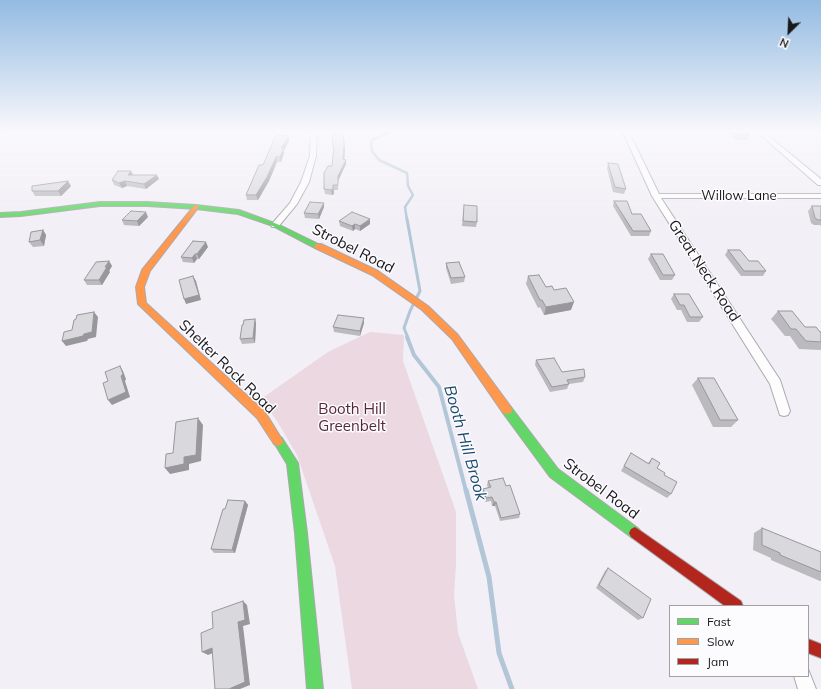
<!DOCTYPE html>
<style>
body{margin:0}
#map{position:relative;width:821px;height:689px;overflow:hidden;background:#f2eff6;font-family:Mulish,sans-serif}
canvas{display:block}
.legend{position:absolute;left:669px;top:605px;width:140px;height:72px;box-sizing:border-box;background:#fcfbfe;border:1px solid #a1a0a3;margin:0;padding:5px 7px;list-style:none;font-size:12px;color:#18171b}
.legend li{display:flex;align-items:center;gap:8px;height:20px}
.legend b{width:20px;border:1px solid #a1a0a3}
.north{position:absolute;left:769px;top:12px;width:40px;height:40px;-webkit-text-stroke:3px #fcfbfe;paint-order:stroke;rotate:204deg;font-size:11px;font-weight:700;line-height:16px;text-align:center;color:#18171b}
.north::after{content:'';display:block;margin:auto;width:14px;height:18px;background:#18171b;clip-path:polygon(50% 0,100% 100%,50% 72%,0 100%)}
</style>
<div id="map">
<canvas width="821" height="689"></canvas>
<ul class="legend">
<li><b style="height:5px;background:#63d668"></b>Fast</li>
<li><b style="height:5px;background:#ff974d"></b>Slow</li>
<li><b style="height:5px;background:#b3261e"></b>Jam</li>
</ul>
<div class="north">N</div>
</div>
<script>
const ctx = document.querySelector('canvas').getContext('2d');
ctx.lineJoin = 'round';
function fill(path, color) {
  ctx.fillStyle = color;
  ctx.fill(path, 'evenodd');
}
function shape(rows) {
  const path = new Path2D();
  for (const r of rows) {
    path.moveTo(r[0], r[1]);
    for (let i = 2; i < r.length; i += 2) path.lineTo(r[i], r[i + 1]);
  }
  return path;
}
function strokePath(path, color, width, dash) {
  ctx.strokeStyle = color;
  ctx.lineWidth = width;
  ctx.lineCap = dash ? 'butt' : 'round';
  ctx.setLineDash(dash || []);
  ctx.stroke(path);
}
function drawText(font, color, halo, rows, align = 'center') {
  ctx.font = font + ' Mulish,sans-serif';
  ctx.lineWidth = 3;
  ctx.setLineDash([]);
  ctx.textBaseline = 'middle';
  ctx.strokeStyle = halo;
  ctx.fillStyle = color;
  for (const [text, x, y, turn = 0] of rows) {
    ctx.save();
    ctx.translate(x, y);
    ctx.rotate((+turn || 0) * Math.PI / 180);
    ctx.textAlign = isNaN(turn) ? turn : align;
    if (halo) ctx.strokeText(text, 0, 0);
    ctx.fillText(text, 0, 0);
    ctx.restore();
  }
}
fill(shape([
 [370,332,404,335,403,361,456,512,456,565,454,595,458,633,478,689,352,689,335,566,297,455,277,421,261,399,328,352]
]), '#ebd8e0');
strokePath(shape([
 [395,130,372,140,371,145,372,151,379,160,407,173,408,186,413,195,405,207,407,220],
 [0,133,6,130]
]), '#b3c6d8', 2.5);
strokePath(shape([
 [407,219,420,291,410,311,404,328,408,338]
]), '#b3c6d8', 3);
strokePath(shape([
 [407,337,414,355,439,387,466,491]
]), '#b3c6d8', 4);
strokePath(shape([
 [466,490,489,577,499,653,512,689]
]), '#b3c6d8', 5);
const street = shape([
 [299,130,317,130,316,156,309,182,297,204,278,227,272,227,271,225,290,203,301,182,310,156,311,132,302,132,299,130],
 [622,130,628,130,659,194,821,194,821,198,661,198,780,380,790,411,788,415,784,416,780,415,770,384,652,196,622,130],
 [755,130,761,130,821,179,821,185,818,185,755,130],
 [808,669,816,689,798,689,794,676,808,676,808,669]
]);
const fast = shape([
 [100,202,147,202,196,205,239,210,277,224,322,246,321,248,315,248,273,226,238,214,196,209,147,206,100,206,21,216,0,217,0,213,21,212,100,202],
 [507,406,511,407,558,469,639,529,641,533,639,537,635,539,631,537,550,477,503,413,502,410,503,407,507,406],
 [278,436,282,438,298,463,307,533,323,689,307,689,295,533,287,464,273,441,274,438,278,436]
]);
const slow = shape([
 [196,205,198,206,198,208,150,271,144,287,146,303,265,412,283,441,282,444,278,446,274,444,257,418,138,304,136,287,142,270,194,206,196,205],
 [315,244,321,244,378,271,428,306,458,335,511,407,512,410,511,413,507,414,503,413,452,339,422,310,372,275,315,248,315,244]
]);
const jam = shape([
 [635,527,741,601,743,606,725,606,631,537,629,533,631,529,635,527],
 [808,639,821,644,821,658,808,653,808,639]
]);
strokePath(street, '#aaa9ad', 2);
strokePath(fast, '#aaa9ad', 2);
strokePath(slow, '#aaa9ad', 2);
strokePath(jam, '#aaa9ad', 2);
fill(street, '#fdfdfe');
fill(fast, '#63d668');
fill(slow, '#ff974d');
fill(jam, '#b3261e');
fill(shape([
 [725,130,744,130,750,135,748,140,735,140],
 [289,141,284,150,284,153,281,162,277,162,269,181,258,200,247,200,246,195,263,165],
 [333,147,345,149,344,159,346,164,338,181,338,190,334,190,334,194,332,195,325,194,324,189,332,166,334,152],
 [608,163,626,189,624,194,613,192,607,168],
 [131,171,133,175,159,179,146,189,127,186,122,188,114,185,112,180],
 [71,186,61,196,35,196,32,191],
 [614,201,632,214,651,231,649,236,631,236,613,206],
 [324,203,324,207,319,219,305,218,304,213],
 [464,205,477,222,476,227,462,226],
 [812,206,821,206,821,226,820,225,814,225,811,223,808,211],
 [148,217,139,226,124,225,122,220],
 [370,219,370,224,360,231,355,229,353,231,340,226,339,221],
 [43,230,46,235,44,246,33,247,29,242],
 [208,247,199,259,197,259,194,263,183,262,181,257],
 [728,250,749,261,766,271,763,276,741,276,725,255],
 [651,254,675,275,672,280,660,280,648,259],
 [109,261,112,266,109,271,110,272,102,285,87,285,84,280],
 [446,263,465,277,464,282,451,284,446,268],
 [528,276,546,287,554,290,571,310,544,315,540,307,538,308,526,284],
 [674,294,703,317,699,322,687,322,681,310,677,310,671,299],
 [778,311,805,327,821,332,821,350,799,349,790,336,785,336,771,319],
 [255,319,256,324,255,343,242,344,240,339,243,325],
 [364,323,360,336,334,332,333,327],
 [536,360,562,372,585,377,583,382,569,384,567,389,550,392,535,365],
 [698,378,738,420,731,427,713,427,692,385],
 [631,453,648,463,652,458,671,494,667,498,621,471],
 [488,481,506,486,520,514,519,518,500,521,495,506,492,506,491,501,485,502,482,493,483,489,488,488,487,485],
 [245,501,248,505,235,553,214,553,211,549,225,509],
 [762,528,821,572,821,581,820,581,771,560,771,558,753,550,754,533],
 [608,568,643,618,638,620,596,588,605,571]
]), '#bbbabe');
fill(shape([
 [343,130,345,149,344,164,346,160,346,164,338,181,338,190,338,176,343,159],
 [289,136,289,141,284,150,284,153,281,162,280,157,281,148],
 [276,157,277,162,269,181,258,200,256,195],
 [131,171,133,176,128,175],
 [157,175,159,179,146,189,144,184],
 [68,181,71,186,61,196,58,191],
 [125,181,127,186,122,188,119,183],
 [333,185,334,194,332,195,331,190],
 [324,203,324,207,319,219,318,214],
 [146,212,148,217,139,226,137,221],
 [370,219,370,224,360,231,360,226],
 [355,224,355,229,353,231,352,226],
 [43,230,46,235,44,246,40,240],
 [206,242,208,247,199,259,197,254],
 [195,254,197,259,194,263,192,258],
 [109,261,112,266,109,271,110,272,102,285,99,280],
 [193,276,196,281,201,300,186,304,184,299],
 [574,302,571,310,544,315,546,307],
 [94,312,98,317,96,337,88,339,87,341,66,346,62,341],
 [364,318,364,323,360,336,360,331],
 [255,319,256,324,255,343,253,338],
 [120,366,123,371,126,379,125,381,130,397,112,405,108,400,121,376],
 [198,418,203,425,201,461,189,464,189,470,170,474,165,468,184,457],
 [245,501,248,505,235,553,232,550],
 [494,502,496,502,495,506,492,506],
 [243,601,247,605,250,624,243,626,250,685,240,689,229,689,238,622],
 [212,648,218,651,208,655,202,652]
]), '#98979b');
const building = shape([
 [335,130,343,130,344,145,343,159,346,160,338,176,338,185,333,185,333,189,331,190,324,189,324,173,328,166,332,166,334,147,333,147,332,133,335,132,335,130],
 [731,130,744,130,750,135,737,135,731,130],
 [276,135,289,136,281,148,284,148,280,157,276,157,267,177,256,195,246,195,259,165,263,165,276,135],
 [608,163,618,164,626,189,615,187,608,163],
 [118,171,131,171,128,175,157,175,144,184,125,181,119,183,112,180,118,171],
 [68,181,58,191,32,191,32,186,68,181],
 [614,201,627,201,632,214,641,214,651,231,633,231,614,201],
 [310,202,324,203,318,214,304,213,310,202],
 [464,205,477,206,477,222,463,221,464,205],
 [812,206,821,206,821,220,818,220,815,218,812,206],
 [131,211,146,212,137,221,122,220,131,211],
 [352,212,370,219,360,226,355,224,352,226,339,221,352,212],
 [43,230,40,240,29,242,31,232,43,230],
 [193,241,206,242,197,254,195,254,192,258,181,257,193,241],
 [728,250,740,250,749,261,758,261,766,271,744,271,728,250],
 [651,254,663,254,675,275,663,275,651,254],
 [109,261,105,267,107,267,99,280,84,280,96,262,109,261],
 [459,262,465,277,451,278,446,263,459,262],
 [539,275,546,287,552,286,554,290,566,288,574,302,546,307,542,300,540,300,528,276,539,275],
 [193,276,199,295,184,299,179,280,193,276],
 [674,294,689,294,703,317,690,317,684,305,680,305,674,294],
 [778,311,792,311,805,327,816,327,820,332,821,332,821,342,806,341,796,329,791,329,778,311],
 [94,312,92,332,84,334,83,336,62,341,64,332,72,330,74,320,76,319,77,315,94,312],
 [338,315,364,318,360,331,333,327,338,315],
 [255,319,253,338,240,339,242,325,243,325,244,320,255,319],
 [554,358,562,372,584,369,585,377,567,380,569,384,552,387,536,360,554,358],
 [120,366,123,374,121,376,126,392,108,400,103,383,108,381,105,372,120,366],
 [698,378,714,378,738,420,720,420,698,378],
 [198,418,196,455,184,457,184,464,165,468,166,454,173,453,176,422,198,418],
 [631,453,649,464,652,458,660,463,657,468,665,473,664,475,677,482,671,494,624,466,631,453],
 [503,478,506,486,510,485,520,514,501,518,496,502,494,502,492,497,486,498,483,489,491,487,488,481,503,478],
 [228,500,245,501,232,550,211,549,223,509,225,509,228,500],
 [762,528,821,552,821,572,780,555,780,553,762,545,762,528],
 [608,568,651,599,643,618,599,585,608,568],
 [243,601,245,620,238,622,245,682,229,689,215,689,212,648,202,652,201,633,213,628,212,612,243,601]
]);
fill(building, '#d9d8dd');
strokePath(building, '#98979b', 1);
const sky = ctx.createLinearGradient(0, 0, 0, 226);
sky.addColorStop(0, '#93bbe2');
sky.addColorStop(0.58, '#f9f8fb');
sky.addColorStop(1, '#f9f8fb00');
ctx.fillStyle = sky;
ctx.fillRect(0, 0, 821, 226);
drawText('13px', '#18171b', '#fcfbfe', [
 ["Willow Lane",739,196]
]);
drawText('15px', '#18171b', '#fcfbfe', [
 ["Strobel Road",353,249,27],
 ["Great Neck Road",704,271,57],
 ["Shelter Rock Road",227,367,44],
 ["Strobel Road",601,489,37]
]);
drawText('15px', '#572637', '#fcfbfe', [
 ["Booth Hill",352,409],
 ["Greenbelt",352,426]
]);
drawText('italic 16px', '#1c4c6d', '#fcfbfe', [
 ["Booth Hill Brook",465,443,74]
]);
</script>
